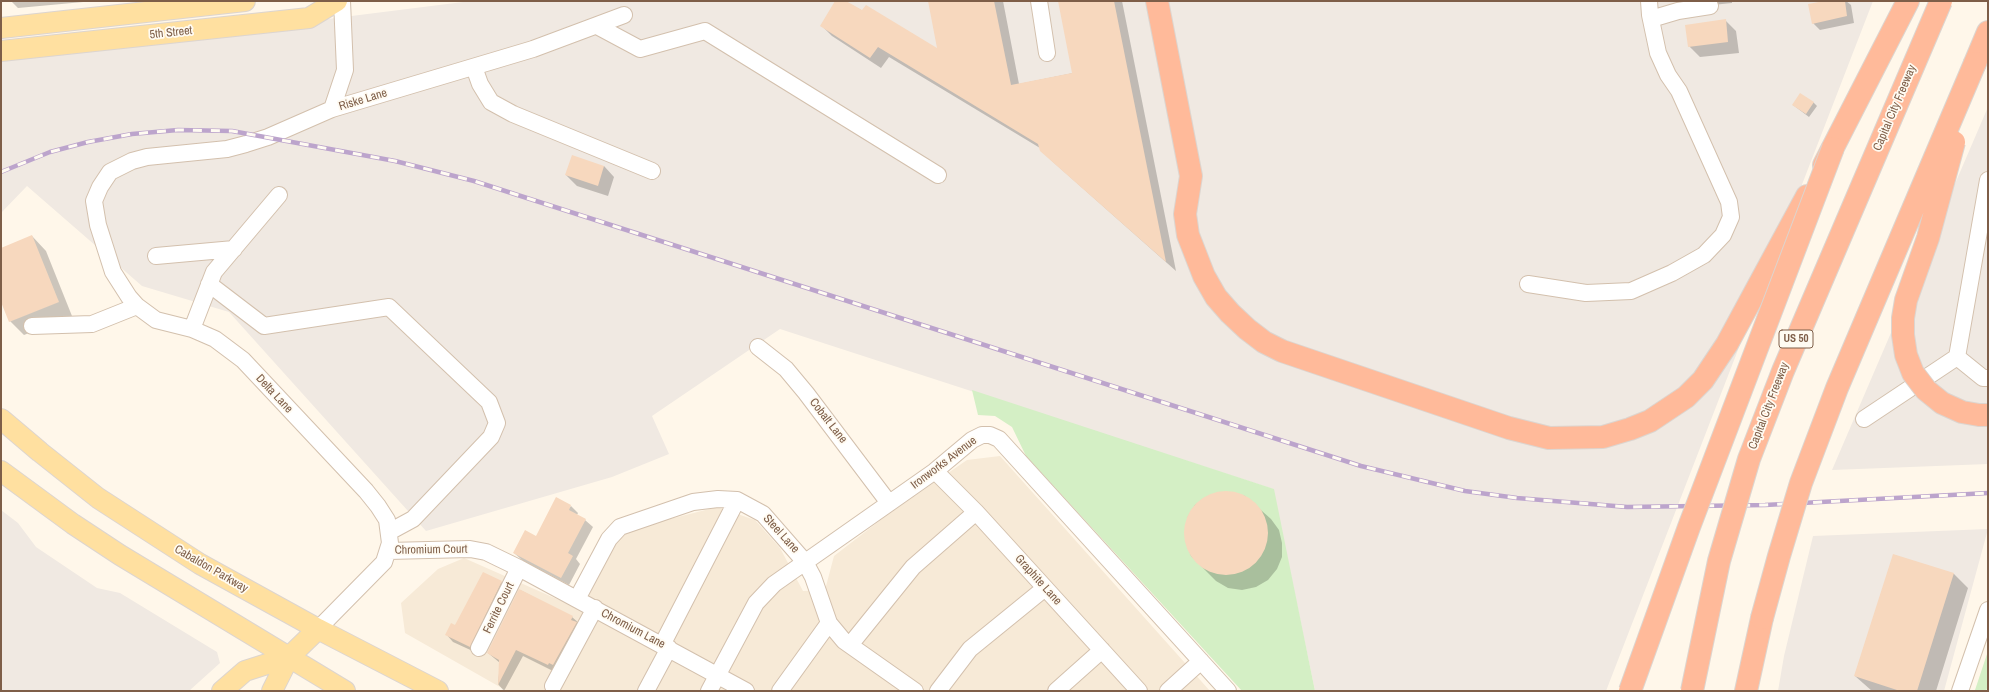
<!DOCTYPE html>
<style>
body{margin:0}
#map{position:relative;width:1989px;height:692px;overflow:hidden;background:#fff7ea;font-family:"Archivo Narrow",sans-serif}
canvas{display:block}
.frame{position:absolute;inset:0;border:2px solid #7e5e48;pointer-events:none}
</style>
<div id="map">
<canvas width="1989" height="692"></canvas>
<div class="frame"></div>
</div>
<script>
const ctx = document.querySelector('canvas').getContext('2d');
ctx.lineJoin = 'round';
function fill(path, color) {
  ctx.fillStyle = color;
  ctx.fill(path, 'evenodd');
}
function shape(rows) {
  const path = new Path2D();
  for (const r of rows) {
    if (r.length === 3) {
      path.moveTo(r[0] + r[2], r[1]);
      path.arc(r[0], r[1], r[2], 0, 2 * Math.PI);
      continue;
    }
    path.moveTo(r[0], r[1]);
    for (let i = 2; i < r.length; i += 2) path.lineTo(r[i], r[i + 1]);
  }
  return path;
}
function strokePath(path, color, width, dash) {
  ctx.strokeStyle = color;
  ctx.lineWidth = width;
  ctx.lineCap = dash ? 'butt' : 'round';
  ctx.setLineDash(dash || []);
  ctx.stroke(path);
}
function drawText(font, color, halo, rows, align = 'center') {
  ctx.font = font + ' "Archivo Narrow",sans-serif';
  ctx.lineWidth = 3.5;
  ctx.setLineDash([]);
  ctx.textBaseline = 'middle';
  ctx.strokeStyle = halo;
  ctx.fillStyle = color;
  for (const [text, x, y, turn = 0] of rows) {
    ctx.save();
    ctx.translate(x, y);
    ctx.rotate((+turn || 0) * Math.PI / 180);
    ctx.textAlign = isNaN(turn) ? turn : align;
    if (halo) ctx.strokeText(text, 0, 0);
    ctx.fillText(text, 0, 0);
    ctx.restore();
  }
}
fill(shape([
 [1000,456,1210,691,1074,691,1072,690,1072,691,507,691,405,633,401,603,438,569,464,558,575,607,622,534,643,526,717,507,755,520,780,548,803,591,825,590,834,556,887,515,967,460]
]), '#f7ead7');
fill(shape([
 [471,1,1873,1,1606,691,1315,691,1273,489,780,329,652,416,669,454,612,477,426,531,229,312,142,286,27,186,1,213,1,60],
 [1988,107,1988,464,1832,470],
 [1,510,18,523,36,547,97,588,120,593,217,652,220,663,189,691,1,691],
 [1988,529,1944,691,1778,691,1784,656,1813,536]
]), '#f0e9e2');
fill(shape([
 [972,390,1274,489,1315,691,1242,691,1026,456,1012,427,995,416,978,415],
 [1988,651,1988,685,1986,691,1975,690]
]), '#d4efc5');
fill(shape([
 [11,1,94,1,18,8],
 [837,1,844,1,938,50,929,1,1003,1,1019,84,1073,73,1059,1,1122,1,1176,271,1052,161,1040,148,889,57,881,68,832,36,822,26],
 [1687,1,1732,1,1732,3,1693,7],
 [1829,1,1846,1,1851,5,1854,23,1820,30,1813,23],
 [1725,20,1736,31,1739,53,1700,57,1689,46],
 [1813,102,1817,106,1809,117,1793,105],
 [604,166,614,177,608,196,577,186,566,175],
 [32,236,46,251,72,316,24,335,10,321,1,300,1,249],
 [1219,492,1232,492,1245,496,1271,519,1279,530,1282,543,1282,557,1277,569,1268,580,1256,587,1242,590,1228,588,1216,581,1191,556,1186,543,1185,530,1188,516,1195,505,1206,497],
 [571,506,578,513,577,515,585,520,593,527,576,559,580,564,569,585,522,560,514,553,537,538],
 [1894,555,1954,574,1968,588,1936,691,1872,691,1855,676],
 [501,582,508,589,477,653,453,642,446,634],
 [520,590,572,617,580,624,555,672,523,656,504,691,498,684,500,663,488,653]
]), '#0003');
fill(shape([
 [835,1,846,1,862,10,866,5,937,48,928,1,994,1,1011,85,1072,73,1058,1,1114,1,1166,262,1040,151,1038,144,878,47,870,58,820,26],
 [1824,1,1845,1,1847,16,1812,24,1808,4],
 [1726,19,1728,42,1688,47,1685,25],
 [1800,93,1814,102,1806,114,1792,105],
 [572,155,604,166,598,186,565,175],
 [32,235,59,302,9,322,1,302,1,248],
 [1226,533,42],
 [556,497,571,505,569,510,586,519,568,553,573,556,561,578,513,553,525,530,536,536],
 [1893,554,1954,573,1917,691,1900,691,1854,676],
 [483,572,502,581,470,647,445,635,451,623,455,625],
 [519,589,573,616,571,620,577,622,553,665,549,663,548,665,516,650,498,685,499,660,487,653]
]), '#f7d8be');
const minor = shape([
 [1039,1,1047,53],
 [1651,19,1678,11,1710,6],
 [597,26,640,49,705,31,938,175],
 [474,67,480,84,491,102,513,114,652,171],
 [332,109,345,70,342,1],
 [1988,180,1957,357,1983,378,1988,378],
 [156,256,234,249],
 [209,284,264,326,389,307,489,402,497,423,491,437,413,519,389,532],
 [1528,284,1586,293,1631,291,1672,273,1704,255,1723,235,1731,217,1729,202,1679,91,1668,75,1658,53,1650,15,1649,1],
 [32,326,92,324,137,306],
 [192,329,214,272,279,195],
 [758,347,786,369,806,393,889,503],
 [1864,419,1957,357],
 [935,471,976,512,1139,691],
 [388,551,470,549,486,552,519,568,746,691],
 [577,599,609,539,620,527,693,502,718,499,737,500,763,514,805,562,813,577,829,623,844,641,915,691],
 [318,629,384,562,390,543,387,520,378,506,366,491,243,360,215,339,192,329,156,320,137,306,129,297,113,272,98,225,94,201,100,187,110,172,132,161,147,157,227,149,246,144,268,137,332,109,533,49,624,15],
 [662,645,737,500],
 [850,645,913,567,976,512],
 [479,648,519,568],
 [553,686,595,608],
 [646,691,669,648],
 [709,691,756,603,774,584,935,471,972,440,982,435,990,435,999,439,1228,691],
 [780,691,829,623],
 [938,691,970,649,1045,588],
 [1056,691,1102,650],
 [1168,691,1201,661],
 [1960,691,1988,610]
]);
const major = shape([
 [1,28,245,1],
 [1,51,309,18,337,1],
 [1,419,40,452,98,498,200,564,318,629,438,691],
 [1,471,73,524,120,555,345,691],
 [222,691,245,671,289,657],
 [272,691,289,657,318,629]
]);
const highway = shape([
 [1157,1,1191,176,1185,214,1188,235,1204,276,1216,297,1230,313,1247,329,1264,342,1282,351,1509,428,1549,438,1603,437,1630,429,1650,421,1686,397,1703,380,1727,344,1807,196],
 [1975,63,1988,32],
 [1824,165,1908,1],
 [1746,691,1762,618]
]);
strokePath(minor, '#d3c0ad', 18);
strokePath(major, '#ddd5cf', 22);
strokePath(highway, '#ddd5cf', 24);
strokePath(minor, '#fff', 16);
strokePath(major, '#ffe0a0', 20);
strokePath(highway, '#ffba9a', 22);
const rail = shape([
 [1,172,50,152,88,142,132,134,178,130,232,131,395,161,474,181,1361,466,1465,491,1517,498,1627,507,1765,505,1988,493]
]);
strokePath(rail, '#bca4cc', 4.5);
strokePath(rail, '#fffbf2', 3, [9]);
const highwayBridge = shape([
 [1954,142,1928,238,1906,300,1903,318,1903,335,1906,355,1913,373,1926,390,1942,403,1962,412,1979,415,1988,415],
 [1762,618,1779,556,1801,483,1837,388,1975,63],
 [1630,691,1689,527,1833,148],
 [1692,691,1719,561,1749,459,1783,371,1941,1]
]);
strokePath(highwayBridge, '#ddd5cf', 24, []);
strokePath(highwayBridge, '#ffba9a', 22);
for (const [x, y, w] of [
 [1796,339,34]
]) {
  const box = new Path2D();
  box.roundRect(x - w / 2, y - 9, w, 18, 3);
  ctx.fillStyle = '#fffbf2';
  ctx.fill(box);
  strokePath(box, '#7e5e48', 1);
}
drawText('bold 11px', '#7e5e48', null, [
 ["US 50",1796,339]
]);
drawText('12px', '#7e5e48', '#fffbf2', [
 ["5th Street",171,33,-6],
 ["Riske Lane",363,100,-17],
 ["Capital City Freeway",1895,108,-67],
 ["Delta Lane",274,394,47],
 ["Capital City Freeway",1769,406,-69],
 ["Cobalt Lane",828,421,52],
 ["Ironworks Avenue",944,463,-37],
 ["Steel Lane",781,534,48],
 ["Chromium Court",431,550,-1],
 ["Cabaldon Parkway",211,569,30],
 ["Graphite Lane",1038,580,48],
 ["Ferrite Court",499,608,-64],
 ["Chromium Lane",633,629,28]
]);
</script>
